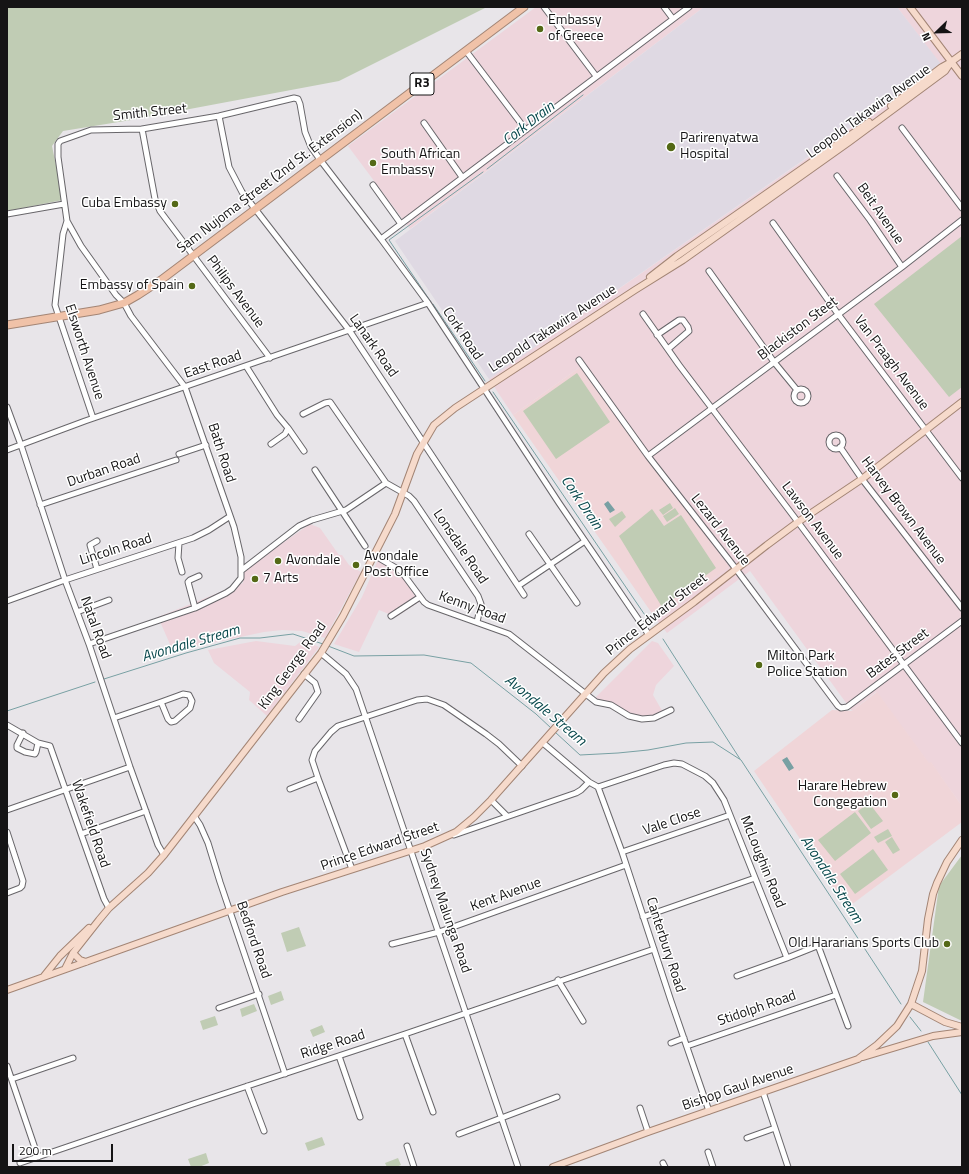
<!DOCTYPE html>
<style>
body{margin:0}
#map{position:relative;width:969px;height:1174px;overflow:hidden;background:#e8e5e9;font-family:"Titillium Web",sans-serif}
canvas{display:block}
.frame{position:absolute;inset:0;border:8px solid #151415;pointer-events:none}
.north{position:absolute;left:917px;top:12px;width:40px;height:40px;-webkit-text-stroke:3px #fff;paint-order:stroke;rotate:247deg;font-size:11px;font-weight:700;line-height:16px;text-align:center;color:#151415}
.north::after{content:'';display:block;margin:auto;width:14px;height:18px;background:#151415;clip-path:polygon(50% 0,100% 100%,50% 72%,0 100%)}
.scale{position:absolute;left:12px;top:1144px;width:101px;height:18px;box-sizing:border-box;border:2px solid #151415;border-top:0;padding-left:5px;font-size:12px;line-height:14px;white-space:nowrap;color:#151415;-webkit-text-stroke:3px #fff;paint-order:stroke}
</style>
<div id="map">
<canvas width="969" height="1174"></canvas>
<div class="frame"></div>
<div class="north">N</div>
<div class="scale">200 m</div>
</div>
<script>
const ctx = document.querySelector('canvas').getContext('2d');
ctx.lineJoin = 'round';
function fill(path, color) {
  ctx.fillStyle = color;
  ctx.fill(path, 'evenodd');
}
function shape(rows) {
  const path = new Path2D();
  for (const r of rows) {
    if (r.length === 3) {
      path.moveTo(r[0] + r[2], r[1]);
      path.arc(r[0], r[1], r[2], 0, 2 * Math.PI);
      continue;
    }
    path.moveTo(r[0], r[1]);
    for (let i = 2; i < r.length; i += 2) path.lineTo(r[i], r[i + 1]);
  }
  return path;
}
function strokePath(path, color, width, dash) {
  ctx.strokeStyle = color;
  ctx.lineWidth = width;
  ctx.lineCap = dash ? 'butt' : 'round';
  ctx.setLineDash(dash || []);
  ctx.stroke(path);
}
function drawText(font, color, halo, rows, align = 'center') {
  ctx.font = font + ' "Titillium Web",sans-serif';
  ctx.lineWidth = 3;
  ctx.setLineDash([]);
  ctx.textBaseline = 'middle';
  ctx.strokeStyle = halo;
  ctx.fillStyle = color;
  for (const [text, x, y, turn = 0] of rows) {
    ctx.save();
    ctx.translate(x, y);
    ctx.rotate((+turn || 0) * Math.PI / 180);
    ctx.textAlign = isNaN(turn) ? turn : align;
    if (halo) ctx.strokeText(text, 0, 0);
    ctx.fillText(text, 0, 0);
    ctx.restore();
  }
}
fill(shape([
 [536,7,704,7,410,229,348,146],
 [897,7,962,7,962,806,931,763,929,764,876,692,852,711,750,571,667,633,656,619,728,567,580,367,513,415,489,379,941,65],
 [310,524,320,528,339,555,342,555,349,565,361,572,325,638,302,631,282,630,264,632,173,651,158,617,243,583,244,570],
 [378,560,400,572,419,602,396,617,379,610,359,652,334,644,362,597],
 [303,640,319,647,267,716,249,700,250,692,214,663,208,650,256,641,295,646],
 [652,641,658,643,674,666,656,685,653,695,664,714,653,720,629,715,593,700]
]), '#eed5dc');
fill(shape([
 [704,7,897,7,941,64,489,379,395,241]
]), '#dfd9e3');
fill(shape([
 [580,367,729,567,656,619,513,415],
 [877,692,929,763,931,762,962,806,962,822,847,908,754,771,832,710,852,711]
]), '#f0d5d8');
fill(shape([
 [7,7,487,7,339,81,131,120,63,131,52,146,63,200,7,211],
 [962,236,962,387,949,397,874,304],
 [577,373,610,422,556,459,523,411],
 [670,503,673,508,663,515,659,510],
 [675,508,679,514,667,522,663,516],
 [652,509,664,526,681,515,716,568,662,607,619,536],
 [622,511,626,517,615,527,609,519],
 [869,803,883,821,871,829,858,811],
 [855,812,871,833,835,861,818,840],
 [888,829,892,836,878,843,874,837],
 [892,837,900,850,893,854,885,842],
 [873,849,888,870,855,894,840,874],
 [962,855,962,1021,923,1002,939,886],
 [299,927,306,946,287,952,281,933],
 [281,991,284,1000,271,1005,268,996],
 [254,1004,257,1011,242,1017,240,1009],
 [215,1016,218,1025,203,1030,200,1021],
 [322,1025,325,1032,313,1037,310,1030],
 [322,1137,325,1145,308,1151,305,1143],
 [206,1153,209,1163,199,1167,191,1167,188,1159],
 [398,1158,401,1165,396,1167,387,1167,385,1163]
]), '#c0ccb4');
fill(shape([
 [608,501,615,510,610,513,604,504],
 [787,757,794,768,789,771,782,760]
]), '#78a0a3');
strokePath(shape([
 [487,169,583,95],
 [431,302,389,240,483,172],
 [433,304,485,381],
 [493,392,651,624],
 [663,639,740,759],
 [328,646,354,656,424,655,471,663,536,714,551,728],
 [104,679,186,653,240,638,260,638,293,634,323,644],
 [7,711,95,682],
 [555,732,580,755,618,753,648,750,686,743,713,742,741,760,901,1004],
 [910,1017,921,1031],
 [928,1042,962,1095]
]), '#78a0a3', 1);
const minor = shape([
 [544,7,596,76],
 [664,7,673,19],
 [466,51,526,130],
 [219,116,229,167,242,192,349,330,524,595],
 [424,123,462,177],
 [902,128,962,208],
 [142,129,155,199,160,211,270,358],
 [837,176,870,220,902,267],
 [373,185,401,224],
 [7,214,64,204],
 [67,221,63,234,60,261,55,305,93,418],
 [773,223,838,314,962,478],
 [381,239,689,7],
 [709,271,774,362,797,390],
 [643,314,679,365,798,522,962,743],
 [657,335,679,320,683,320,688,327,689,331,668,349],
 [579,360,648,456,736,569,838,706,841,708,847,707,962,621],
 [246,366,277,415,288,428,285,434,271,444],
 [801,396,7],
 [7,407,21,445,65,580,89,644,130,767,158,845,164,855],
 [303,414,325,403,330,402,386,483,409,496,414,501,478,596,481,604,477,622],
 [288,428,304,451],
 [836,442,7],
 [840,447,862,479,962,608],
 [7,450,85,421,428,303],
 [179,454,206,445],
 [648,456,902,267,962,220],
 [315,470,365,546],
 [40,505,176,460],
 [529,534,577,603],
 [179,543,178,558,182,572],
 [374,555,401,571,424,602,428,605,509,634,596,702,611,705,629,716,642,719,654,718,671,710],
 [97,569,90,545,97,541],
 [242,570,299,526,312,520,346,510,386,483],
 [518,586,585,541],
 [7,601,65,580,193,538,209,530,229,517],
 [195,608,188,582,190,580,199,576],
 [77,612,109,600],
 [391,616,420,597],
 [89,644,195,608,226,593,232,589,241,578,241,557,234,527,185,387,131,316,124,303,116,295,81,246,67,221,58,157,58,144,60,141,91,130,142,129,219,116,294,98,298,99,300,104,305,132,311,147,321,161,381,239,428,303,559,503,649,635],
 [321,653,346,674,356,689,518,1167],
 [114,718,161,702,183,694,189,695,192,701,190,708,175,721,171,722,168,719,161,702],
 [299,719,318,692,315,683,304,674],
 [7,725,38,743,50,746,104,899,109,908],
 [23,733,17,745,17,748,25,752,35,754,36,752,38,743],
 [543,743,589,782,598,787],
 [598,787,664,765,674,763,682,764,705,776,713,783,724,800,787,958,817,946,819,948,848,1026],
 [598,787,622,852,671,1001,709,1111],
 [290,789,318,778],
 [491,800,507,816],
 [7,810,130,767],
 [194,816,200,825,208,843,220,882,285,1074],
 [7,832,23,881,22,886,20,888,7,893],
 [81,834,146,811],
 [454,835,576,793,581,790,589,782],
 [622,852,730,815],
 [352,869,318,778,312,760,315,751,331,732,338,726,417,700,427,699,444,705,486,734,499,744,522,766],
 [643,917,755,878],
 [392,944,439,932,626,865],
 [737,976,787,958],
 [558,980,583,1021],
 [219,1008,259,994],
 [405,1034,433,1112],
 [671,1043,684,1038],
 [687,1046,836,995],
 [339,1056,360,1117],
 [7,1066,38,1157],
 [12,1079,73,1058],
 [247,1086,264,1131],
 [763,1092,788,1167],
 [640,1108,648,1132],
 [459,1134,557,1097],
 [747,1138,775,1128],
 [407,1146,414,1167],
 [708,1152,713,1167],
 [20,1163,193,1104,405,1034,654,949],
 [663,1163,665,1167]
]);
const major = shape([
 [910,7,962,76],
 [891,106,942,67,951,62,962,54],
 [650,277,677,256,869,122],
 [73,953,80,960,86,962],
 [65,969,73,953,99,920,109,908,148,873,164,855,321,653,343,616,395,514,417,454,434,425,455,408,635,290,683,260,849,142,945,71,951,62],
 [44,976,60,956,89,928],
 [7,990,282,892,425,846,456,832,474,817,491,800,604,673,630,649,694,602,767,545,798,522,862,479,962,402],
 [911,1004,945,1022,962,1027],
 [863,1057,933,1036,962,1032],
 [553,1167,648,1132,858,1059,877,1045,897,1026,911,1004,922,971,928,919,933,894,937,883,947,862,962,840]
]);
const highway = shape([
 [7,325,99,310,124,303,138,295,161,280,524,7]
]);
strokePath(minor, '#68666a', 7);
strokePath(major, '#a38575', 8);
strokePath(highway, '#a38575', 9);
strokePath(minor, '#fff', 5);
strokePath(major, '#f6dacb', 6);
strokePath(highway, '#f0c2a8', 7);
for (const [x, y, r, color] of [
 [540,29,4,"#546916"],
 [671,147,5,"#546916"],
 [373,163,4,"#546916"],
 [175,204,4,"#546916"],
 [192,286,4,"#546916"],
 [278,561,4,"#546916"],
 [356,565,4,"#546916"],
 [255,579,4,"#546916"],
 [759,665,4,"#546916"],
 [895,795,4,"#546916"],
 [947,944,4,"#546916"]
]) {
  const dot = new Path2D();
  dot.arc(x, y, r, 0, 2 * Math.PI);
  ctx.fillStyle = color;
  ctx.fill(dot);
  strokePath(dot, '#fff', 1.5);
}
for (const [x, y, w] of [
 [422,84,24]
]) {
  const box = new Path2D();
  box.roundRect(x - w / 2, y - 11, w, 22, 3);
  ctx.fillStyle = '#fff';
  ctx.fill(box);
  strokePath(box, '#151415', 1);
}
drawText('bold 13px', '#151415', null, [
 ["R3",422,84]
]);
drawText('14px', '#151415', '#fff', [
 ["Embassy",548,21],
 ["of Greece",548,37],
 ["Parirenyatwa",680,139],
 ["Hospital",680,155],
 ["South African",381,155],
 ["Embassy",381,171],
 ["Cuba Embassy",167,204,"right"],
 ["Embassy of Spain",184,286,"right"],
 ["Avondale",364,557],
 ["Post Office",364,573],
 ["Avondale",286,561],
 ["7 Arts",263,579],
 ["Milton Park",767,657],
 ["Police Station",767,673],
 ["Harare Hebrew",887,787,"right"],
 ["Congegation",887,803,"right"],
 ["Old Hararians Sports Club",939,944,"right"]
], 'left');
drawText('14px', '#151415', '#fff', [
 ["Leopold Takawira Avenue",869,112,-36],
 ["Smith Street",150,113,-6],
 ["Sam Nujoma Street (2nd St. Extension)",270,182,-37],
 ["Beit Avenue",880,214,55],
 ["Philips Avenue",235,292,53],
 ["Leopold Takawira Avenue",553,329,-33],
 ["Blackiston Steet",798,329,-37],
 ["Cork Road",462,334,56],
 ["Lanark Road",373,346,55],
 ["Elsworth Avenue",84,352,72],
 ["Van Praagh Avenue",891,363,53],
 ["East Road",213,365,-19],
 ["Bath Road",221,453,72],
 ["Durban Road",104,471,-19],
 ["Harvey Brown Avenue",903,511,53],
 ["Lawson Avenue",812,521,53],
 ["Lezard Avenue",720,530,52],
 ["Lonsdale Road",460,547,56],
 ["Lincoln Road",116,550,-18],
 ["Kenny Road",472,608,20],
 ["Prince Edward Street",657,615,-38],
 ["Natal Road",95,628,70],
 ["Bates Street",898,654,-37],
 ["King George Road",293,666,-54],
 ["Vale Close",672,822,-19],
 ["Wakefield Road",90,824,71],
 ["Prince Edward Street",380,847,-19],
 ["McLoughin Road",762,862,68],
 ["Kent Avenue",506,895,-20],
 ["Sydney Malunga Road",445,911,71],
 ["Bedford Road",253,940,71],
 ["Canterbury Road",665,945,72],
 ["Stidolph Road",757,1009,-19],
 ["Ridge Road",333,1045,-18],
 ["Bishop Gaul Avenue",738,1088,-19]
]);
drawText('italic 15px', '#0a494d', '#fff', [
 ["Cork Drain",529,124,-38],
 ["Cork Drain",581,503,56],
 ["Avondale Stream",191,644,-16],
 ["Avondale Stream",545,711,40],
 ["Avondale Stream",831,880,57]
]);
</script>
